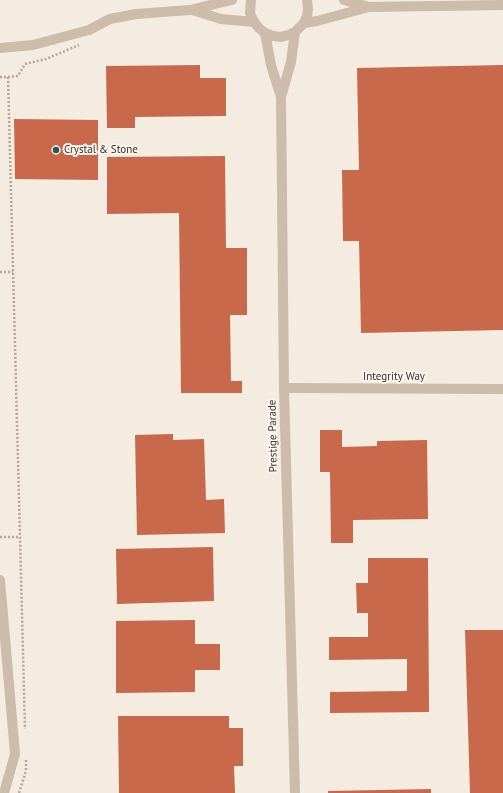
<!DOCTYPE html>
<style>
body{margin:0}
canvas{display:block;background:#f4ebe1}
</style>
<canvas width="503" height="793"></canvas>
<script>
const ctx = document.querySelector('canvas').getContext('2d');
ctx.lineJoin = 'round';
function fill(path, color) {
  ctx.fillStyle = color;
  ctx.fill(path, 'evenodd');
}
function shape(rows) {
  const path = new Path2D();
  for (const r of rows) {
    path.moveTo(r[0], r[1]);
    for (let i = 2; i < r.length; i += 2) path.lineTo(r[i], r[i + 1]);
  }
  return path;
}
function strokePath(path, color, width, dash) {
  ctx.strokeStyle = color;
  ctx.lineWidth = width;
  ctx.lineCap = dash ? 'butt' : 'round';
  ctx.setLineDash(dash || []);
  ctx.stroke(path);
}
function drawText(font, color, halo, rows, align = 'center') {
  ctx.font = font + ' "PT Sans",sans-serif';
  ctx.lineWidth = 4;
  ctx.setLineDash([]);
  ctx.textBaseline = 'middle';
  ctx.strokeStyle = halo;
  ctx.fillStyle = color;
  for (const [text, x, y, turn = 0] of rows) {
    ctx.save();
    ctx.translate(x, y);
    ctx.rotate((+turn || 0) * Math.PI / 180);
    ctx.textAlign = isNaN(turn) ? turn : align;
    if (halo) ctx.strokeText(text, 0, 0);
    ctx.fillText(text, 0, 0);
    ctx.restore();
  }
}
fill(shape([
 [200,65,200,78,226,78,226,116,135,117,135,128,107,128,106,66],
 [503,65,503,330,361,333,359,241,343,241,342,170,359,170,357,68],
 [14,119,98,120,98,180,15,179],
 [225,156,226,248,247,248,247,315,230,315,231,381,242,381,242,393,181,393,179,213,107,214,107,157],
 [320,430,342,430,342,447,377,446,377,441,427,440,428,519,353,520,353,543,331,543,330,472,320,472],
 [173,434,173,440,204,439,206,500,224,499,225,533,137,535,135,435],
 [213,547,214,601,117,604,116,549],
 [368,558,428,558,429,712,330,713,330,692,407,691,407,659,329,660,329,637,368,637,368,613,357,613,356,583,368,583],
 [195,620,195,644,220,644,220,670,195,670,195,692,116,693,116,621],
 [465,630,503,630,503,793,470,793],
 [118,716,229,716,229,728,243,728,243,766,234,766,235,793,119,793],
 [431,789,431,793,328,793,328,791]
]), '#c8694b');
strokePath(shape([
 [0,77,8,77,25,729],
 [8,77,18,76,25,64,46,59,79,45],
 [0,272,13,272],
 [0,537,20,537],
 [19,793,26,771,26,760]
]), '#b9a596', 2.5, [2, 2]);
strokePath(shape([
 [344,0,369,7],
 [192,10,221,19,254,22],
 [304,23,317,21,369,7,503,5],
 [0,48,33,45,89,30,110,19,136,14,190,10,232,0],
 [284,388,503,389],
 [0,580,15,754,4,793]
]), '#cdbbac', 10);
strokePath(shape([
 [251,0,250,13,254,22,259,28,265,33,273,36,281,37,288,35,295,32,304,23,307,16,308,9,307,0],
 [265,33,271,65,281,97],
 [295,793,284,388,281,97,291,62,295,32]
]), '#cdbbac', 10);
for (const [x, y, r, color] of [
 [56,150,4,"#1f5a5e"]
]) {
  const dot = new Path2D();
  dot.arc(x, y, r, 0, 2 * Math.PI);
  ctx.fillStyle = color;
  ctx.fill(dot);
  strokePath(dot, '#fbf5ee', 1.5);
}
drawText('11px', '#3b302b', '#fbf5ee', [
 ["Crystal & Stone",64,150]
], 'left');
drawText('11px', '#3b302b', '#fbf5ee', [
 ["Integrity Way",394,377],
 ["Prestige Parade",273,436,-91]
]);
</script>
